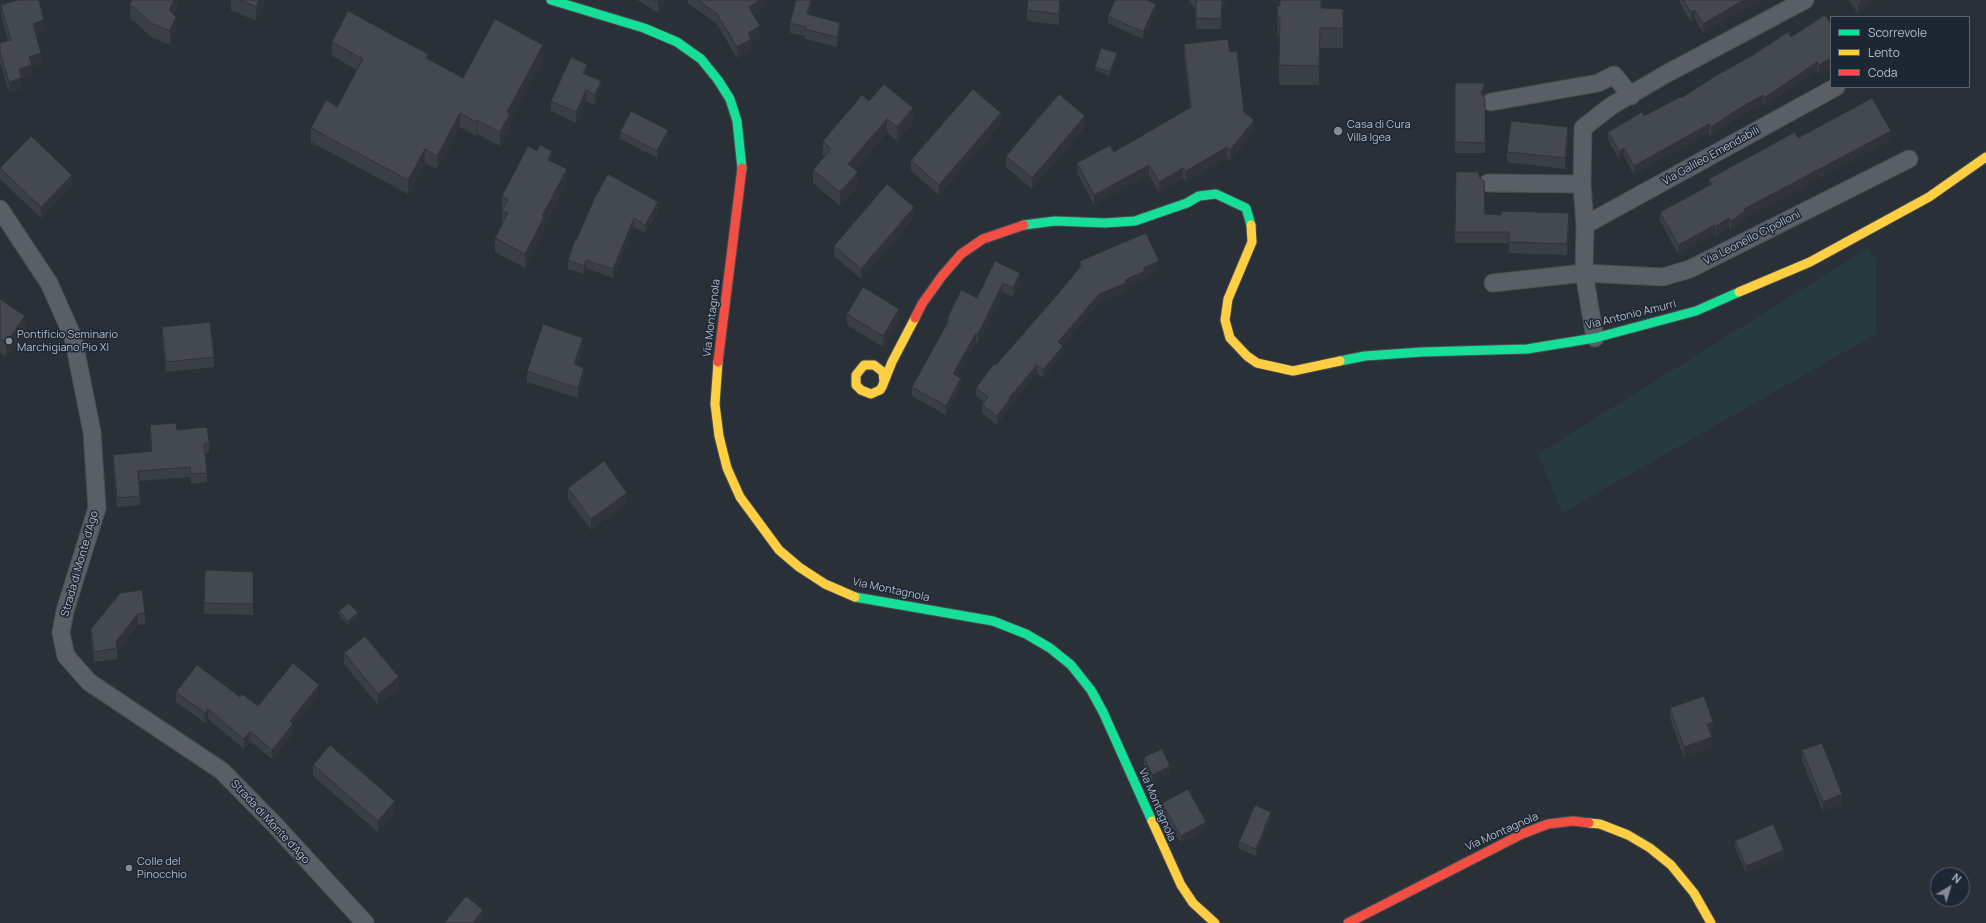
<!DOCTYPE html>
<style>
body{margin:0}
#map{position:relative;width:1986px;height:923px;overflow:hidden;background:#2a3038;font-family:Manrope,sans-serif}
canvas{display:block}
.legend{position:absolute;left:1830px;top:16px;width:140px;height:72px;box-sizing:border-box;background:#1d2633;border:1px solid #59626f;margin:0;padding:5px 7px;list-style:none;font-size:12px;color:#b4bcc9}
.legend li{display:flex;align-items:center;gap:8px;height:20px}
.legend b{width:20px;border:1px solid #59626f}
.north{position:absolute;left:1930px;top:867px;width:40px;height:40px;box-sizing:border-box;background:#1d2633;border:1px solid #59626f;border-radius:50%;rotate:38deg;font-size:11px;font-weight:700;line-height:16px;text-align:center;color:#b4bcc9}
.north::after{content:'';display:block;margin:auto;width:14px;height:18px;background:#848b96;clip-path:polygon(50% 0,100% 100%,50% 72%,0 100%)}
</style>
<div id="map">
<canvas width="1986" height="923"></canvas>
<ul class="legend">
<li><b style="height:5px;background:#16e098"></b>Scorrevole</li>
<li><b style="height:5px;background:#ffcf43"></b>Lento</li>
<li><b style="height:5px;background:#f24e42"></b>Coda</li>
</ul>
<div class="north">N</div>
</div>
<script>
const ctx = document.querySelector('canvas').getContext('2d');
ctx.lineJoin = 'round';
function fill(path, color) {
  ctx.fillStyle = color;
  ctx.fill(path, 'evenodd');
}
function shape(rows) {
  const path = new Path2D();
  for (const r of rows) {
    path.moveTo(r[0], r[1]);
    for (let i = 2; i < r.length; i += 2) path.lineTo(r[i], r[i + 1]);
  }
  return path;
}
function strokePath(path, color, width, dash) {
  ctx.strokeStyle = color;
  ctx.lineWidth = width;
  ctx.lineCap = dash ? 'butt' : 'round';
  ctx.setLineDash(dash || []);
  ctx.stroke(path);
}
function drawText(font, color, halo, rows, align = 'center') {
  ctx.font = font + ' Manrope,sans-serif';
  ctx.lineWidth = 3;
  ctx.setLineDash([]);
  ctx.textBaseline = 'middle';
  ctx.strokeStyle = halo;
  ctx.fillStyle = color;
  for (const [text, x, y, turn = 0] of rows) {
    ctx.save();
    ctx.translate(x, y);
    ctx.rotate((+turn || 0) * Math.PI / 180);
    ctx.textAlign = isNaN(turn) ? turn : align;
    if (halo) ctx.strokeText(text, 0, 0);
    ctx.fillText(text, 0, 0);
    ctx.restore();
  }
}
fill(shape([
 [1868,248,1876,260,1876,334,1562,513,1538,454]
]), '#273a3e');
const street = shape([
 [1491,102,1598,83,1614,75,1631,96],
 [1488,183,1582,184],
 [0,209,49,283,73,337,92,432,97,508,65,611,61,633,66,656,89,682,222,771,275,825,365,923],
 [1585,225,1836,87],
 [1493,283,1584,273,1663,277,1690,269,1909,159],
 [1595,338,1584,273,1585,225,1582,184,1583,128,1611,106,1666,74,1805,0]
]);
const fast = shape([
 [551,0,644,28,677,42,701,59,718,80,730,99,737,121,742,168],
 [1024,225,1055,221,1105,223,1135,221,1187,203,1199,196,1216,194,1246,208,1251,225],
 [1340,361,1365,356,1422,352,1527,349,1595,338,1696,311,1739,292],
 [855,597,993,621,1026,634,1050,648,1071,665,1091,690,1103,712,1152,821]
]);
const slow = shape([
 [1251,225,1252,242,1228,299,1225,320,1230,338,1247,356,1257,363,1293,371,1340,361],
 [1739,292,1810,262,1929,197,1986,157],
 [718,362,715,404,719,436,727,468,740,497,779,550,799,567,825,584,855,597],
 [884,382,883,372,874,365,864,365,856,375,856,385,861,390,871,394,880,390,882,387,892,362,915,318],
 [1152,821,1181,885,1193,903,1215,923],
 [1589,823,1600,824,1628,835,1650,848,1671,865,1694,893,1711,923]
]);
const jam = shape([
 [915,318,922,304,942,276,961,254,983,239,1024,225],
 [718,362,742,168],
 [1348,923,1522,834,1548,824,1573,821,1589,823]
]);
strokePath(street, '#484c53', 19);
strokePath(fast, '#484c53', 11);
strokePath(slow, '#484c53', 11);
strokePath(jam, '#484c53', 11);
strokePath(street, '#5a5e66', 17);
strokePath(fast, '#16e098', 9);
strokePath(slow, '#ffcf43', 9);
strokePath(jam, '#f24e42', 9);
fill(shape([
 [132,0,180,0,173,15,176,31,170,45,151,37,135,22,130,19,130,5],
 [231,0,265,0,256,21,231,10],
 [637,0,666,0,658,13],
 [688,0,765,0,765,4,760,11,753,15,760,37,751,42,751,50,737,58,717,24,688,3],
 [796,0,813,0,809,15,840,32,837,47,805,39,805,36,790,33,790,23],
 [1061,0,1059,25,1027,21,1027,10],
 [1189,0,1227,0,1222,10,1221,29,1196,29,1196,11],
 [1680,0,1763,0,1738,12,1703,33,1695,19,1691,22,1680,3],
 [1848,0,1875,0,1858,13],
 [1,5,44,31,36,33,41,64,32,66,32,76,21,79,21,89,9,92,0,63,0,43,8,40,1,15],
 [1277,6,1343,9,1343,48,1320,48,1319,85,1279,85,1279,38,1278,38],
 [1156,11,1143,39,1108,23,1108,16],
 [1831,24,1831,67,1819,74,1817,71,1764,106,1763,104,1738,117,1711,136,1709,133,1634,175,1624,156,1619,159,1608,140,1608,132,1644,116,1681,98,1791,37],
 [332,42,428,60,463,78,543,59,510,122,510,127,500,146,477,134,476,136,460,127,437,169,425,163,408,194,311,142,311,128,337,107,357,70,332,56],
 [1184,44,1230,52,1244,112,1254,130,1230,161,1227,158,1186,182,1183,178,1159,193,1149,175,1094,205,1077,173,1077,163,1114,152,1190,108,1184,55],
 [1117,57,1110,76,1095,70,1095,67],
 [587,75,601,92,595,105,586,101,576,123,551,111,551,101],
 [1455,83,1485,94,1483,97,1485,99,1485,153,1455,153],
 [869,101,913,122,897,141,887,132,855,170,858,186,840,206,813,183,813,170,825,157,823,155,823,141],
 [1001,123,939,195,911,171,911,160],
 [1085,127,1032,189,1006,167,1006,156],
 [620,132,668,137,657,158,620,139],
 [1568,137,1565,169,1507,162,1507,152],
 [1798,138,1891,140,1745,218,1745,220,1731,230,1729,227,1716,236,1715,234,1678,254,1660,221,1660,212,1709,186,1709,179],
 [552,162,567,183,544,227,544,231,525,268,495,252,495,238,502,224,502,196],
 [0,168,72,186,41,218,0,179],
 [1456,172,1485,214,1569,224,1567,255,1509,253,1509,243,1455,243],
 [595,197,658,211,645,233,634,227,613,278,586,268,584,274,568,269,568,260],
 [914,218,861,279,834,256,834,246],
 [995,261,1020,282,1013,297,1003,292,978,343,976,342,957,376,961,387,946,415,912,396,912,387,947,323,947,319,977,298],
 [1080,261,1159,269,1145,276,1145,280,1126,288,1126,291,1099,303,1062,346,1063,354,1043,378,1037,373,1010,405,1010,407,997,425,982,413,982,405,984,402,976,396,976,388,1057,295,1080,267],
 [0,299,25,330,6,357,0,353],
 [847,314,899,320,883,347,847,325],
 [162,327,214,357,214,367,166,372,162,338],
 [583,348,577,365,584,378,578,398,527,382,527,371],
 [150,425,177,430,209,443,209,453,205,453,207,473,207,482,191,484,190,477,139,481,140,496,140,505,117,507,113,465,113,455,151,452,150,435],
 [568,488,627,503,591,530,568,499],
 [253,572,253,615,204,614,204,603],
 [120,593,145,613,145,624,138,625,117,651,117,659,94,662,91,639,91,629],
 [339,611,358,617,348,625,339,615],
 [344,653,399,688,378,705,344,664],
 [176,692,240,697,258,706,319,694,293,726,293,734,272,759,250,741,244,749,208,719,205,723,176,702],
 [1670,708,1713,733,1710,734,1712,748,1684,758,1670,718],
 [1802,750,1842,804,1823,812,1802,761],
 [1144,757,1170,773,1152,782,1144,765],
 [313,765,395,812,378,832,313,776],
 [1162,803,1206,829,1181,843,1162,811],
 [1271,819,1256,856,1239,849,1239,842],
 [1735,841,1784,857,1746,873,1735,848]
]), '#3a3f45');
fill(shape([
 [174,0,180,0,169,24,169,10],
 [259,0,265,0,256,21,256,7],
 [659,0,666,0,658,13,658,2],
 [760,0,765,0,765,4,760,11,749,17,749,7],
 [811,0,813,0,807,24,807,14],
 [1060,0,1061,0,1059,25,1059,14],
 [1222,0,1227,0,1222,10,1221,29],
 [1744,0,1763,0,1738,12,1703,33,1703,24,1738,3],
 [1862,0,1875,0,1858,13,1858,3],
 [1156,4,1156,11,1143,39,1143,32],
 [1695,10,1695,19,1691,22,1691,12],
 [176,17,176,31,170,45,170,31],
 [44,20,44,31,33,34,33,24],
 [840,23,840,32,837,47,837,37],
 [760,26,760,37,751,42,751,50,737,58,737,47,748,33],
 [543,45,543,59,510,122,510,127,500,146,500,132,507,112],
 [41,53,41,64,32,66,32,76,21,79,21,89,9,92,9,82,29,57],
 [1117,53,1117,57,1110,76,1110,72],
 [428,54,428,68,426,58],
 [1831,58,1831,67,1819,74,1819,65],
 [1817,62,1817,71,1764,106,1764,98],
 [587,64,587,75,583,73],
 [601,81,601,92,595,105,595,95],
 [1485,83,1485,94,1481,103,1481,93],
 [586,90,586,101,576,123,576,112],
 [1763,95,1763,104,1738,117,1711,136,1711,127,1738,109],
 [913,108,913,122,897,141,897,127],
 [460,113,460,127,437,169,437,156],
 [1001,113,1001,123,939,195,939,185],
 [1085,116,1085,127,1032,189,1032,178],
 [887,119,887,132,848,178,848,164],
 [477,120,477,134,476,136,476,122],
 [1254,120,1254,130,1230,161,1230,150],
 [1709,124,1709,133,1634,175,1634,166],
 [1568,127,1568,137,1565,169,1565,158],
 [668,130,668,137,657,158,657,151],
 [1891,131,1891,140,1745,218,1745,220,1731,230,1731,221,1744,209],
 [1227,147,1227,158,1186,182,1186,171],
 [1624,148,1624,156,1619,159,1619,151],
 [425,149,425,163,408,194,408,180],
 [552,151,552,165,548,160],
 [1149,165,1149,175,1094,205,1094,195],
 [1183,168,1183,178,1159,193,1159,182],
 [567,169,567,183,544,227,544,231,525,268,525,254,542,216],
 [858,172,858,186,840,206,840,192],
 [72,175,72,186,41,218,41,207],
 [658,202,658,211,645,233,645,225],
 [914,207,914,218,861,279,861,269],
 [634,218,634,227,613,278,613,269],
 [1729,218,1729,227,1716,236,1716,226],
 [1715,225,1715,234,1678,254,1678,245],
 [586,260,586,268,584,274,584,266],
 [1159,261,1159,269,1145,276,1145,280,1126,288,1126,291,1099,303,1058,351,1058,342,1099,294,1143,268],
 [1020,273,1020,282,1013,297,1013,288],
 [1003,283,1003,292,978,343,978,334],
 [899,309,899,320,883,347,883,336],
 [25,316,25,330,6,357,6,343],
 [976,333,976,342,953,383,953,374],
 [583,338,583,348,574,375,574,364],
 [1063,346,1063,354,1043,378,1043,370],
 [1037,365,1037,373,1010,405,1010,407,997,425,997,416,1009,398],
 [584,368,584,378,578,398,578,388],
 [961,378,961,387,946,415,946,406],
 [627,493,627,503,591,530,591,519],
 [358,613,358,617,348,625,348,621],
 [138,614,138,625,117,651,116,641],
 [399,677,399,688,378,705,378,694],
 [319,685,319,694,293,726,293,734,272,759,272,750,290,721],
 [208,709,208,719,205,723,205,713],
 [1713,722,1713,733,1707,735,1707,724],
 [250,731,250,741,244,749,244,739],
 [1712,737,1712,748,1684,758,1684,747],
 [1170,766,1170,773,1152,782,1152,775],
 [1842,794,1842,804,1823,812,1823,802],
 [395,801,395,812,378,832,378,821],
 [1271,812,1271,819,1256,856,1256,849],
 [1206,822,1206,829,1181,843,1181,836],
 [1784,850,1784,857,1746,873,1746,866],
 [483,910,483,917,479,923,473,923]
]), '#303338');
const building = shape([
 [18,0,39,0,44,20,33,24,41,53,29,57,32,65,19,69,21,78,9,82,0,52,0,43,11,40,1,5,18,0],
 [132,0,174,0,169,10,176,17,170,31,151,23,135,8,130,5,132,0],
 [240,0,259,0,256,7,240,0],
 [654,0,659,0,658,2,654,0],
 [698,0,760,0,749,7,760,26,748,33,751,39,737,47,717,14,698,0],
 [796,0,811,0,807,14,840,23,837,37,805,29,806,27,790,23,796,0],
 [1028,0,1060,0,1059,14,1027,10,1028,0],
 [1115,0,1147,0,1156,4,1143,32,1108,16,1115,0],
 [1195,0,1222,0,1221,19,1196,18,1196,1,1195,0],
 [1280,0,1321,0,1321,8,1343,9,1343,28,1320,28,1319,66,1279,65,1280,18,1278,18,1277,6,1280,6,1280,0],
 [1683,0,1744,0,1738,3,1703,24,1695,10,1691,12,1683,0],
 [1855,0,1862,0,1858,3,1855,0],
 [348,11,428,54,426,58,463,78,495,19,543,45,507,112,510,113,500,132,477,120,476,122,460,113,437,156,425,149,408,180,311,128,326,100,337,107,363,59,332,42,348,11],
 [1825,15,1831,24,1831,58,1819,65,1817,62,1764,98,1763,95,1738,109,1711,127,1709,124,1634,166,1624,148,1619,151,1608,132,1642,112,1644,116,1680,97,1681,98,1717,75,1753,55,1788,32,1791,37,1825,15],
 [1228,39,1230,52,1237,51,1244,112,1254,120,1230,150,1227,147,1186,171,1183,168,1159,182,1149,165,1094,195,1077,163,1110,145,1114,152,1191,107,1184,44,1228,39],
 [1101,48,1117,53,1110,72,1095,67,1101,48],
 [571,57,587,64,583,73,601,81,595,95,586,90,576,112,551,101,571,57],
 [1455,83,1485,83,1481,93,1485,99,1485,143,1455,142,1455,83],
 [884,84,913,108,897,127,887,119,848,164,858,172,840,192,813,170,831,149,823,141,862,95,869,101,884,84],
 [973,89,1001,113,939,185,911,160,973,89],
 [1059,94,1085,116,1032,178,1006,156,1059,94],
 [1872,98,1891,131,1744,209,1745,211,1731,221,1729,218,1716,226,1715,225,1678,245,1660,212,1712,184,1709,179,1795,132,1798,138,1872,98],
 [631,111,668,130,657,151,620,132,631,111],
 [1511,121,1568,127,1565,158,1507,152,1511,121],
 [31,136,72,175,41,207,0,168,31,136],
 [540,145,552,151,548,160,567,169,542,216,544,217,525,254,495,238,508,213,502,211,508,199,502,196,528,146,537,151,540,145],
 [1456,172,1478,172,1480,178,1484,181,1485,214,1501,215,1501,211,1569,213,1567,244,1509,242,1509,232,1455,232,1456,172],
 [608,174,658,202,645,225,634,218,613,269,586,260,584,266,568,260,575,240,576,241,595,197,608,174],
 [887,184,914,207,861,269,834,246,887,184],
 [1146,233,1159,261,1143,268,1145,271,1125,280,1126,283,1099,294,1058,342,1063,346,1043,370,1037,365,1009,398,1010,399,997,416,982,405,988,397,976,388,994,364,996,365,1057,295,1082,265,1080,261,1146,233],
 [995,261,1020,273,1013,288,1003,283,978,334,976,333,953,374,961,378,946,406,912,387,949,320,947,319,961,290,977,298,995,261],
 [863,287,899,309,883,336,847,314,863,287],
 [0,299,25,316,6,343,0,339,0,299],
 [210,322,214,357,166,362,162,327,210,322],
 [543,324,583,338,574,364,584,368,578,388,527,371,543,324],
 [176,423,177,430,207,427,209,443,204,443,207,473,191,474,190,467,138,471,140,496,117,498,113,455,152,451,150,425,176,423],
 [604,461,627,493,591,519,568,488,604,461],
 [205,570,253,572,253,604,204,603,205,570],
 [142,590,145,613,138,614,116,641,117,648,94,652,91,629,120,593,142,590],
 [349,603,358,613,348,621,339,611,349,603],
 [365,636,399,677,378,694,344,653,365,636],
 [293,663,319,685,290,721,293,724,272,750,250,731,244,739,208,709,205,713,176,692,197,665,240,697,242,694,258,706,293,663],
 [1704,696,1713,722,1707,724,1712,737,1684,747,1670,708,1704,696],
 [1822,743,1842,794,1823,802,1802,750,1822,743],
 [330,745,395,801,378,821,313,765,330,745],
 [1162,749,1170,766,1152,775,1144,757,1162,749],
 [1188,789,1206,822,1181,836,1162,803,1188,789],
 [1255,805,1271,812,1256,849,1239,842,1255,805],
 [1773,824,1784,850,1746,866,1735,841,1773,824],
 [466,896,483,910,473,923,444,923,466,896]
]);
fill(building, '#444950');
strokePath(building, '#303338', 1);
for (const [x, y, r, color] of [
 [1338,131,5,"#848b96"],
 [9,341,4,"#848b96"],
 [129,868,4,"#848b96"]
]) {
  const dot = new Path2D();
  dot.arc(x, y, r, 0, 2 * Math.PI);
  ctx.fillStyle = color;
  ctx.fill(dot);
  strokePath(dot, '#1d2633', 1.5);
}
drawText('11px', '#b4bcc9', '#1d2633', [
 ["Casa di Cura",1347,125],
 ["Villa Igea",1347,138],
 ["Pontificio Seminario",17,335],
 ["Marchigiano Pio XI",17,348],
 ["Colle del",137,862],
 ["Pinocchio",137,875]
], 'left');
drawText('11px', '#b4bcc9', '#1d2633', [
 ["Via Galileo Emendabili",1711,156,-29],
 ["Via Leonello Cipolloni",1752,238,-27],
 ["Via Antonio Amurri",1631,315,-14],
 ["Via Montagnola",712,318,-83],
 ["Strada di Monte d'Ago",80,564,-74],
 ["Via Montagnola",891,590,12],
 ["Via Montagnola",1157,805,67],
 ["Strada di Monte d'Ago",270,822,47],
 ["Via Montagnola",1502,832,-24]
]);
</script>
